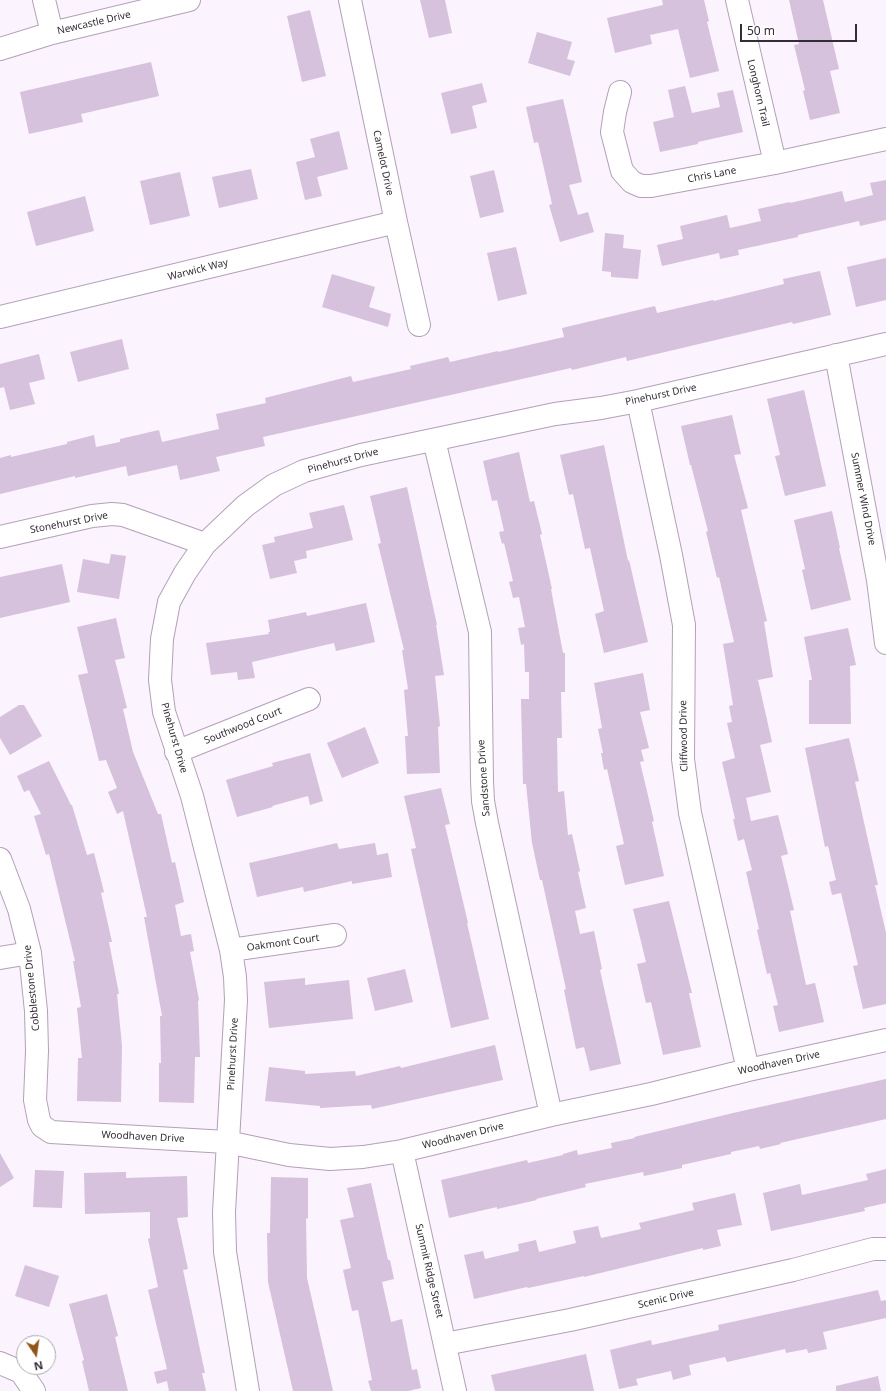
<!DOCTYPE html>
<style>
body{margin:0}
#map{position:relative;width:886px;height:1391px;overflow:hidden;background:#fbf3fd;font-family:"Noto Sans",sans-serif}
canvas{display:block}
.north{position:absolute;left:16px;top:1335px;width:40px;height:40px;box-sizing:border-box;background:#fff;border:1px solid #aeabaf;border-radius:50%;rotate:167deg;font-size:11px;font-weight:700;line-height:16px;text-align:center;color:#342c36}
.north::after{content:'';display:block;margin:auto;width:14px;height:18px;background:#915615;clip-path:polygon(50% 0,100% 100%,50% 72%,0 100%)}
.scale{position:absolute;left:740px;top:24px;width:117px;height:18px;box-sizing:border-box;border:2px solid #342c36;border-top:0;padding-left:5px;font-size:12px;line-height:14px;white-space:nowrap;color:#342c36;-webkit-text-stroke:3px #fff;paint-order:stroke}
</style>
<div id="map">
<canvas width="886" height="1391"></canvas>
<div class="north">N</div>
<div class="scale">50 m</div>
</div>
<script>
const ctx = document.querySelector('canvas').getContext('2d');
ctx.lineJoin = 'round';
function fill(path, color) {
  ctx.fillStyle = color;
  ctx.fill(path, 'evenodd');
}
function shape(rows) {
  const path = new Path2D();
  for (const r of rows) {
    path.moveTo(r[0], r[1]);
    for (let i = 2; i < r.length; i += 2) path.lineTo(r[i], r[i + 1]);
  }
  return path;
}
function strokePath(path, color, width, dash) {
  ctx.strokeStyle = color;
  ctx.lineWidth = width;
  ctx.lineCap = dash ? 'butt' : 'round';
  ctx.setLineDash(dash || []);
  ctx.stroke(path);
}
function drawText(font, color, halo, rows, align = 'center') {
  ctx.font = font + ' "Noto Sans",sans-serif';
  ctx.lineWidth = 3.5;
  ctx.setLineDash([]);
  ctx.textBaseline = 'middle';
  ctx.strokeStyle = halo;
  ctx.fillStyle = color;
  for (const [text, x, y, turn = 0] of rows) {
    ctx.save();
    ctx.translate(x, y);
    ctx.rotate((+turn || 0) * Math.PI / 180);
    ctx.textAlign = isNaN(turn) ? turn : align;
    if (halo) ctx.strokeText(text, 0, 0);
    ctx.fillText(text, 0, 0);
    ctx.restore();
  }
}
fill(shape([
 [420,0,445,0,452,33,429,38],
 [662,0,704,0,709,21,707,22,719,71,690,78,678,29,650,35,652,44,615,53,607,18,663,5],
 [789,0,823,0,839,69,830,71,840,113,810,120,803,91,805,90,794,45,799,44],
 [310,10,326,76,302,82,287,16],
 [537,32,572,42,567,59,575,61,570,76,528,63],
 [151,62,159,96,81,114,83,122,29,134,20,92],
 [482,83,487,102,472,106,477,128,451,134,441,93],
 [685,86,692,113,720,107,717,93,733,90,743,132,698,142,698,144,660,152,653,122,674,117,668,90],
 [563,99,582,182,569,185,578,215,588,212,594,232,560,242,549,205,552,204,538,142,534,143,526,107],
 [339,131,348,169,317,177,322,196,305,200,296,162,315,157,310,139],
 [251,169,258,199,219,208,212,177],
 [494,170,504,212,480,218,470,176],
 [180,172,190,216,150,225,140,181],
 [886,180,886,220,860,226,859,221,798,235,798,237,738,250,739,255,720,259,719,253,662,266,657,245,683,239,680,226,727,215,730,228,761,221,758,209,790,202,790,203,842,191,845,202,873,195,870,183],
 [85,196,94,231,36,246,27,212],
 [605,233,624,235,623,248,641,250,638,279,611,277,611,272,602,271],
 [516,247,527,294,498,301,487,253],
 [886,258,886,300,856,307,847,267],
 [820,271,831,315,793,324,792,322,627,361,626,357,572,370,571,368,263,437,265,446,216,457,220,471,180,480,177,465,128,476,126,466,75,478,75,476,0,494,0,458,11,455,11,457,67,444,67,442,94,435,96,447,120,442,120,439,159,430,162,442,219,429,216,414,266,403,265,398,351,376,353,382,411,369,410,366,448,357,450,362,498,351,498,352,564,337,562,328,655,306,657,313,713,300,714,301,784,284,783,279],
 [332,274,375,287,369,307,391,314,388,327,322,307],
 [122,339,129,369,78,382,70,352],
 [39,354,45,379,29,383,35,404,10,410,4,387,0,388,0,364],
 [804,390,826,486,785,496,775,456,780,455,767,399],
 [732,415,741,454,734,455,748,508,741,510,767,621,764,622,773,677,758,680,772,742,760,745,771,792,746,798,751,821,778,815,788,854,781,856,794,910,790,911,806,985,815,983,824,1022,779,1032,773,1006,778,1005,770,973,767,974,757,930,759,929,746,872,752,870,744,839,738,841,733,819,735,819,722,762,735,758,727,723,732,722,729,706,733,705,723,644,734,642,719,577,717,578,706,532,708,531,691,465,690,465,681,426],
 [604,445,628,561,629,560,648,642,604,653,595,614,604,611,590,548,585,549,573,494,569,495,560,455],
 [519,452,530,502,534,501,542,534,540,535,552,589,551,589,563,653,565,653,565,692,561,692,562,738,557,738,558,792,564,791,568,835,572,834,580,871,578,872,586,908,575,911,580,934,594,931,602,969,600,970,621,1064,590,1071,584,1047,576,1049,564,990,566,989,542,880,540,880,532,843,526,784,523,784,521,699,529,699,529,672,525,672,524,644,521,645,518,628,525,627,519,597,513,598,509,582,513,581,504,543,502,544,499,532,504,531,497,500,492,501,483,461],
 [407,487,437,625,436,625,444,675,435,676,440,726,438,727,440,773,407,774,405,736,408,736,404,690,408,689,402,650,404,650,378,544,381,543,370,496],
 [344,505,353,540,306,551,307,558,294,561,297,573,270,579,262,545,275,542,274,537,313,528,309,513],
 [832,511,840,548,839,548,851,600,811,610,802,570,805,569,794,520],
 [111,554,126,556,119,599,77,592,83,559,109,564],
 [62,564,70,602,0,618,0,577],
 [366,603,375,642,336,651,334,643,252,662,255,678,238,680,237,672,211,675,206,643,269,634,268,632,270,632,268,620,306,612,307,616],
 [116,618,125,658,115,660,127,708,123,709,133,752,158,814,161,814,172,863,175,862,184,902,175,905,181,936,191,934,194,951,190,952,199,1000,198,1001,200,1057,195,1057,194,1103,159,1102,159,1063,161,1063,160,1016,162,1016,144,917,147,917,123,811,117,814,108,792,117,788,106,760,99,761,78,675,88,673,77,627],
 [848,628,856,665,850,666,851,724,809,724,809,680,812,680,804,637],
 [643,673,650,710,640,712,649,748,641,750,644,761,640,762,654,821,652,822,664,876,625,885,616,846,624,844,607,769,604,770,601,753,603,753,598,729,602,728,594,683],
 [19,705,24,705,42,736,10,755,0,738,0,717],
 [365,727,379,763,342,778,327,743],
 [849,738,859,781,855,782,878,885,875,885,886,933,886,1004,863,1009,853,966,858,965,841,893,832,895,829,882,836,880,828,846,825,847,805,748],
 [310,753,323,801,310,805,308,796,272,806,273,807,237,817,226,780,273,766,272,763],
 [49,761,71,805,72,805,87,855,94,853,104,892,101,893,112,942,109,942,119,994,117,994,122,1046,121,1102,77,1101,78,1058,82,1058,77,1008,81,1007,73,961,75,961,49,854,46,855,34,816,41,814,29,790,24,792,17,776],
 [441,788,450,824,445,825,468,923,467,923,489,1019,451,1028,411,849,416,848,404,796],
 [337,843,339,849,375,843,377,855,388,853,392,877,352,884,352,881,304,892,303,887,257,897,249,863],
 [669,901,692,993,689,993,701,1047,663,1055,651,1002,646,1003,637,964,646,962,633,909],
 [405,969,413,1002,375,1011,367,978],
 [305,978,305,985,349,980,353,1019,269,1028,264,982],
 [495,1045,503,1080,372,1109,371,1105,320,1108,320,1106,265,1101,269,1067,305,1071,305,1074,355,1071,356,1076,400,1066,401,1068],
 [886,1079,886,1119,780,1143,781,1144,760,1149,759,1146,731,1152,731,1154,682,1165,682,1168,644,1176,643,1172,585,1184,586,1187,536,1199,537,1200,497,1209,497,1207,449,1218,441,1180,527,1160,528,1163,563,1155,563,1154,577,1150,578,1155,612,1148,611,1143,635,1138,634,1137,733,1113],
 [0,1153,14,1178,0,1187],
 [886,1169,886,1203,864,1208,865,1211,771,1231,763,1193,800,1184,802,1195,868,1180,866,1174],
 [35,1170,64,1171,62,1208,33,1207],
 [126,1172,126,1178,187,1176,188,1217,177,1218,188,1269,183,1270,205,1373,202,1373,206,1391,169,1391,167,1381,157,1384,154,1372,167,1369,148,1290,158,1287,148,1239,150,1238,150,1212,85,1214,84,1173],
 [271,1177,308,1178,308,1219,306,1218,307,1278,333,1391,293,1391,268,1282,267,1233,270,1233],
 [371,1183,388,1260,390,1260,394,1279,382,1282,391,1322,402,1319,412,1370,417,1369,421,1388,408,1391,371,1391,368,1381,372,1380,358,1310,352,1311,343,1270,351,1268,340,1220,354,1217,347,1188],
 [735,1193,742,1225,717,1230,721,1246,703,1250,703,1248,584,1277,584,1276,528,1288,527,1287,474,1299,464,1255,483,1251,485,1259,519,1251,518,1244,536,1240,539,1252,576,1243,573,1231,598,1226,601,1238,641,1229,639,1223,694,1210,692,1203],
 [25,1265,59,1276,49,1307,15,1296],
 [878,1290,881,1301,886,1300,886,1318,823,1332,827,1349,808,1353,807,1349,786,1353,785,1349,727,1362,725,1357,689,1365,691,1375,673,1380,671,1371,636,1379,638,1385,619,1389,610,1350,651,1340,652,1345,719,1330,718,1325],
 [107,1294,118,1336,115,1337,128,1391,89,1391,82,1361,84,1360,69,1304],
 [586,1354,594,1391,495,1391,491,1375],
 [878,1376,881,1391,836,1391,836,1386]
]), '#d6c2dc');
const minor = shape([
 [44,0,52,33],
 [350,0,396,222,419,325],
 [737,0,775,163],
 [0,49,52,33,189,0],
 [620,92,615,112,612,132,622,171,632,182,641,186,651,186,775,163,886,139],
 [0,317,396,222],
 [836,355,878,580,886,643],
 [638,401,671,555,684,625,683,759,690,813,748,1070],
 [434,440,480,632,482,781,483,801,487,823,551,1115],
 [0,537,92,516,112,514,123,515,205,544],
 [176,752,309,699],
 [0,859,19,909,30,953,36,1011,37,1051,35,1100,39,1120,42,1126,51,1132,227,1142,289,1155,330,1159,363,1157,402,1151,551,1115,651,1094,748,1070,886,1040],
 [231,950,335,935],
 [0,958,30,953],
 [402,1151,455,1391],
 [445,1344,570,1320,793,1270,873,1249,886,1249],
 [0,1363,21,1372,34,1391],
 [248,1391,225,1252,224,1212,236,1000,235,977,231,950,192,796,164,712,160,680,162,639,169,602,185,573,205,544,245,506,274,485,304,471,361,455,555,414,601,408,638,401,886,344]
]);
strokePath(minor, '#b3a0b9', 24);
strokePath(minor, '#fff', 22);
drawText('10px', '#342c36', '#fff', [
 ["Newcastle Drive",94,23,-13],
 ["Longhorn Trail",758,93,77],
 ["Camelot Drive",383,163,78],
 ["Chris Lane",712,175,-11],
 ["Warwick Way",198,270,-14],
 ["Pinehurst Drive",661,395,-12],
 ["Pinehurst Drive",343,461,-15],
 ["Summer Wind Drive",863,499,79],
 ["Stonehurst Drive",69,523,-11],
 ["Southwood Court",243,726,-22],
 ["Cliffwood Drive",684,736,-91],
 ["Pinehurst Drive",174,738,74],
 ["Sandstone Drive",484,778,-94],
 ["Oakmont Court",283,943,-8],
 ["Cobblestone Drive",32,988,-96],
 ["Pinehurst Drive",233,1054,-87],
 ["Woodhaven Drive",779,1063,-12],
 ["Woodhaven Drive",463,1136,-14],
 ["Woodhaven Drive",143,1137,3],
 ["Summit Ridge Street",429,1271,77],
 ["Scenic Drive",666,1299,-13]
]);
</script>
